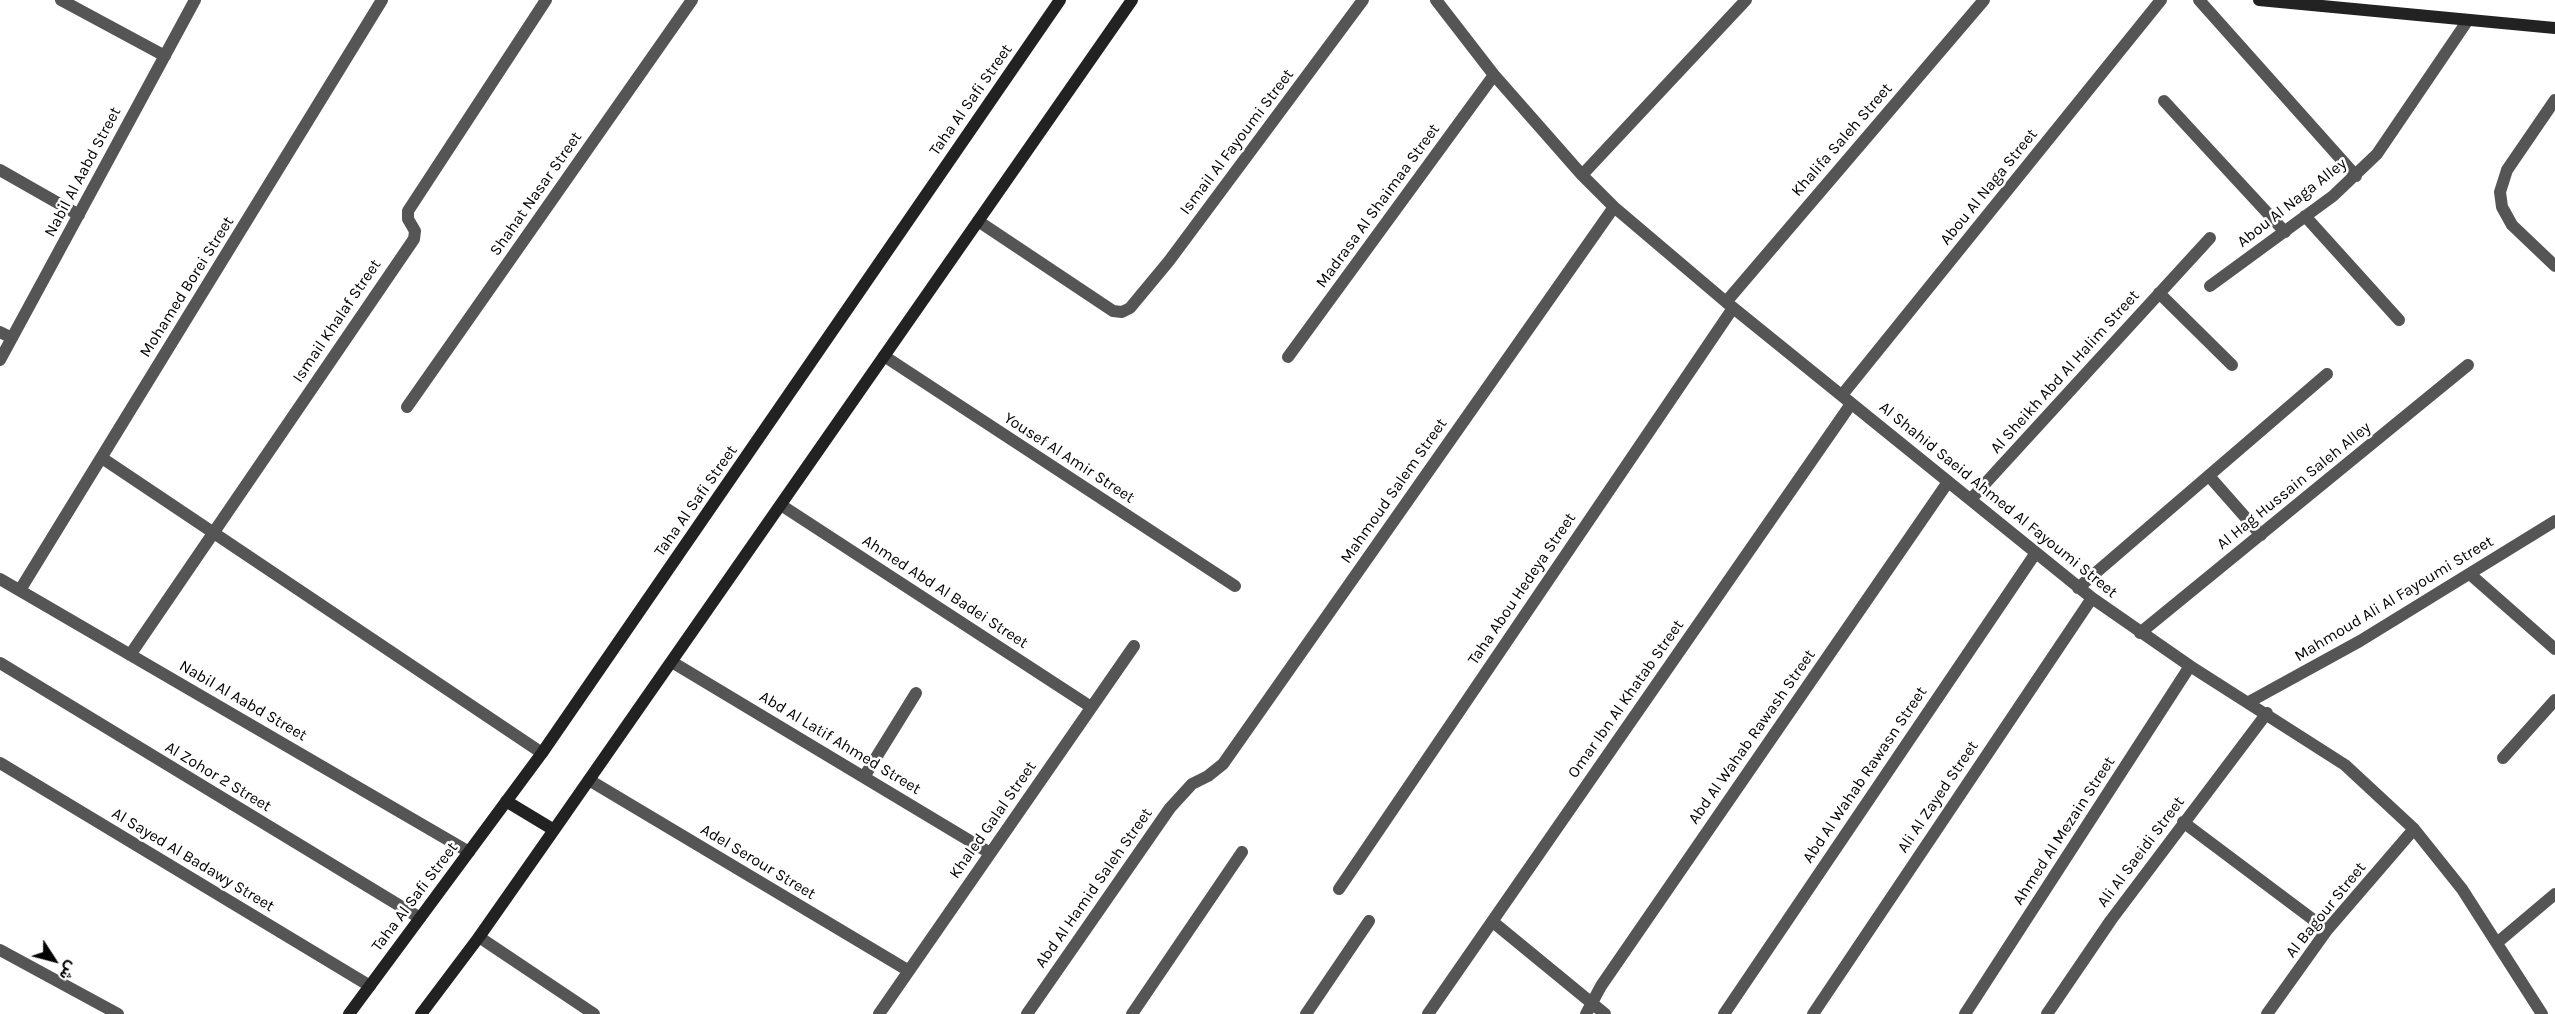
<!DOCTYPE html>
<meta charset="utf-8">
<style>
body{margin:0}
#map{position:relative;width:2555px;height:1014px;overflow:hidden;background:#fff;font-family:Karla,Vazirmatn,sans-serif}
canvas{display:block}
.north{position:absolute;left:24px;top:930px;width:60px;height:60px;-webkit-text-stroke:4px #fff;paint-order:stroke;rotate:126deg;font-size:16px;font-weight:700;line-height:24px;text-align:center;color:#000}
.north::after{content:'';display:block;margin:auto;width:21px;height:27px;background:#000;clip-path:polygon(50% 0,100% 100%,50% 72%,0 100%)}
</style>
<div id="map">
<canvas width="2555" height="1014"></canvas>
<div class="north">ش</div>
</div>
<script>
const ctx = document.querySelector('canvas').getContext('2d');
ctx.lineJoin = 'round';
function shape(rows) {
  const path = new Path2D();
  for (const r of rows) {
    path.moveTo(r[0], r[1]);
    for (let i = 2; i < r.length; i += 2) path.lineTo(r[i], r[i + 1]);
  }
  return path;
}
function strokePath(path, color, width, dash) {
  ctx.strokeStyle = color;
  ctx.lineWidth = width;
  ctx.lineCap = dash ? 'butt' : 'round';
  ctx.setLineDash(dash || []);
  ctx.stroke(path);
}
function drawText(font, color, halo, rows, align = 'center') {
  ctx.font = font + ' Karla,sans-serif';
  ctx.lineWidth = 5;
  ctx.setLineDash([]);
  ctx.textBaseline = 'middle';
  ctx.strokeStyle = halo;
  ctx.fillStyle = color;
  for (const [text, x, y, turn = 0] of rows) {
    ctx.save();
    ctx.translate(x, y);
    ctx.rotate((+turn || 0) * Math.PI / 180);
    ctx.textAlign = isNaN(turn) ? turn : align;
    if (halo) ctx.strokeText(text, 0, 0);
    ctx.fillText(text, 0, 0);
    ctx.restore();
  }
}
strokePath(shape([
 [61,0,165,56],
 [1436,0,1494,75,1582,175,1614,207,1726,302,2092,598,2190,666,2345,765,2414,829,2462,889,2542,1014],
 [2199,0,2356,176],
 [2555,100,2507,170,2500,192,2502,207,2512,225,2555,266],
 [2164,101,2285,232],
 [0,170,79,215],
 [1582,175,1746,0],
 [2305,216,2399,320],
 [978,221,1113,311,1122,312,1130,308,1169,261,1363,0],
 [2210,286,2333,196,2377,154,2468,20],
 [2159,293,2232,365],
 [1726,302,1984,0],
 [0,332,12,338],
 [884,356,1235,586],
 [1288,357,1494,75],
 [0,360,195,0],
 [1842,395,2161,0],
 [407,407,692,0],
 [102,458,542,753],
 [2209,476,2261,535],
 [1971,499,2210,238],
 [781,505,1091,707],
 [2471,575,2555,649],
 [0,579,469,852],
 [2078,588,2327,374],
 [20,590,382,0],
 [2140,633,2468,365],
 [130,655,414,239,415,231,408,219,408,211,546,0],
 [672,662,990,853],
 [0,663,420,918],
 [2249,702,2360,641,2555,521],
 [2503,758,2555,700],
 [0,763,370,986],
 [864,777,916,693],
 [589,780,909,971],
 [2183,822,2327,930],
 [1339,889,1733,308],
 [1493,922,1605,1014],
 [479,937,594,1014],
 [2498,942,2555,894],
 [0,950,118,1014],
 [879,1014,1134,646],
 [1027,1014,1170,808,1192,784,1208,776,1223,764,1614,207],
 [1132,1014,1242,852],
 [1306,1014,1369,921],
 [1428,1014,1851,404],
 [1586,1014,1601,986,1948,482],
 [1724,1014,2035,554],
 [1813,1014,2092,598],
 [1965,1014,2190,666],
 [2047,1014,2111,920,2267,713],
 [2267,1014,2327,930,2414,829]
]), '#555', 12);
strokePath(shape([
 [2259,0,2555,28],
 [506,801,554,830],
 [349,1014,542,753,1060,0],
 [421,1014,479,937,554,830,1132,0]
]), '#222', 12);
drawText('16px', '#000', '#fff', [
 ["Taha Al Safi Street",971,100,-55],
 ["Khalifa Saleh Street",1842,140,-49],
 ["Ismail Al Fayoumi Street",1237,142,-53],
 ["Nabil Al Aabd Street",83,172,-62],
 ["Abou Al Naga Street",1989,187,-51],
 ["Shahat Nasar Street",536,194,-55],
 ["Abou Al Naga Alley",2292,203,-38],
 ["Madrasa Al Shaimaa Street",1378,206,-54],
 ["Mohamed Borei Street",187,287,-58],
 ["Ismail Khalaf Street",337,321,-56],
 ["Al Sheikh Abd Al Halim Street",2065,372,-48],
 ["Yousef Al Amir Street",1069,458,33],
 ["Al Hag Hussain Saleh Alley",2294,486,-39],
 ["Mahmoud Salem Street",1394,491,-55],
 ["Al Shahid Saeid Ahmed Al Fayoumi Street",1998,500,39],
 ["Taha Al Safi Street",696,501,-55],
 ["Taha Abou Hedeya Street",1522,589,-56],
 ["Ahmed Abd Al Badei Street",945,592,33],
 ["Mahmoud Ali Al Fayoumi Street",2394,599,-31],
 ["Omar Ibn Al Khatab Street",1626,699,-55],
 ["Nabil Al Aabd Street",243,701,30],
 ["Abd Al Wahab Rawash Street",1752,737,-55],
 ["Abd Al Latif Ahmed Street",840,743,31],
 ["Abd Al Wahab Rawasn Street",1865,775,-56],
 ["Al Zohor 2 Street",218,777,31],
 ["Ali Al Zayed Street",1938,797,-56],
 ["Khaled Galal Street",993,820,-55],
 ["Ahmed Al Mezain Street",2064,831,-57],
 ["Ali Al Saeidi Street",2141,852,-53],
 ["Al Sayed Al Badawy Street",193,860,31],
 ["Adel Serour Street",758,862,31],
 ["Abd Al Hamid Saleh Street",1094,888,-55],
 ["Taha Al Safi Street",415,897,-53],
 ["Al Bagour Street",2326,910,-51]
]);
</script>
